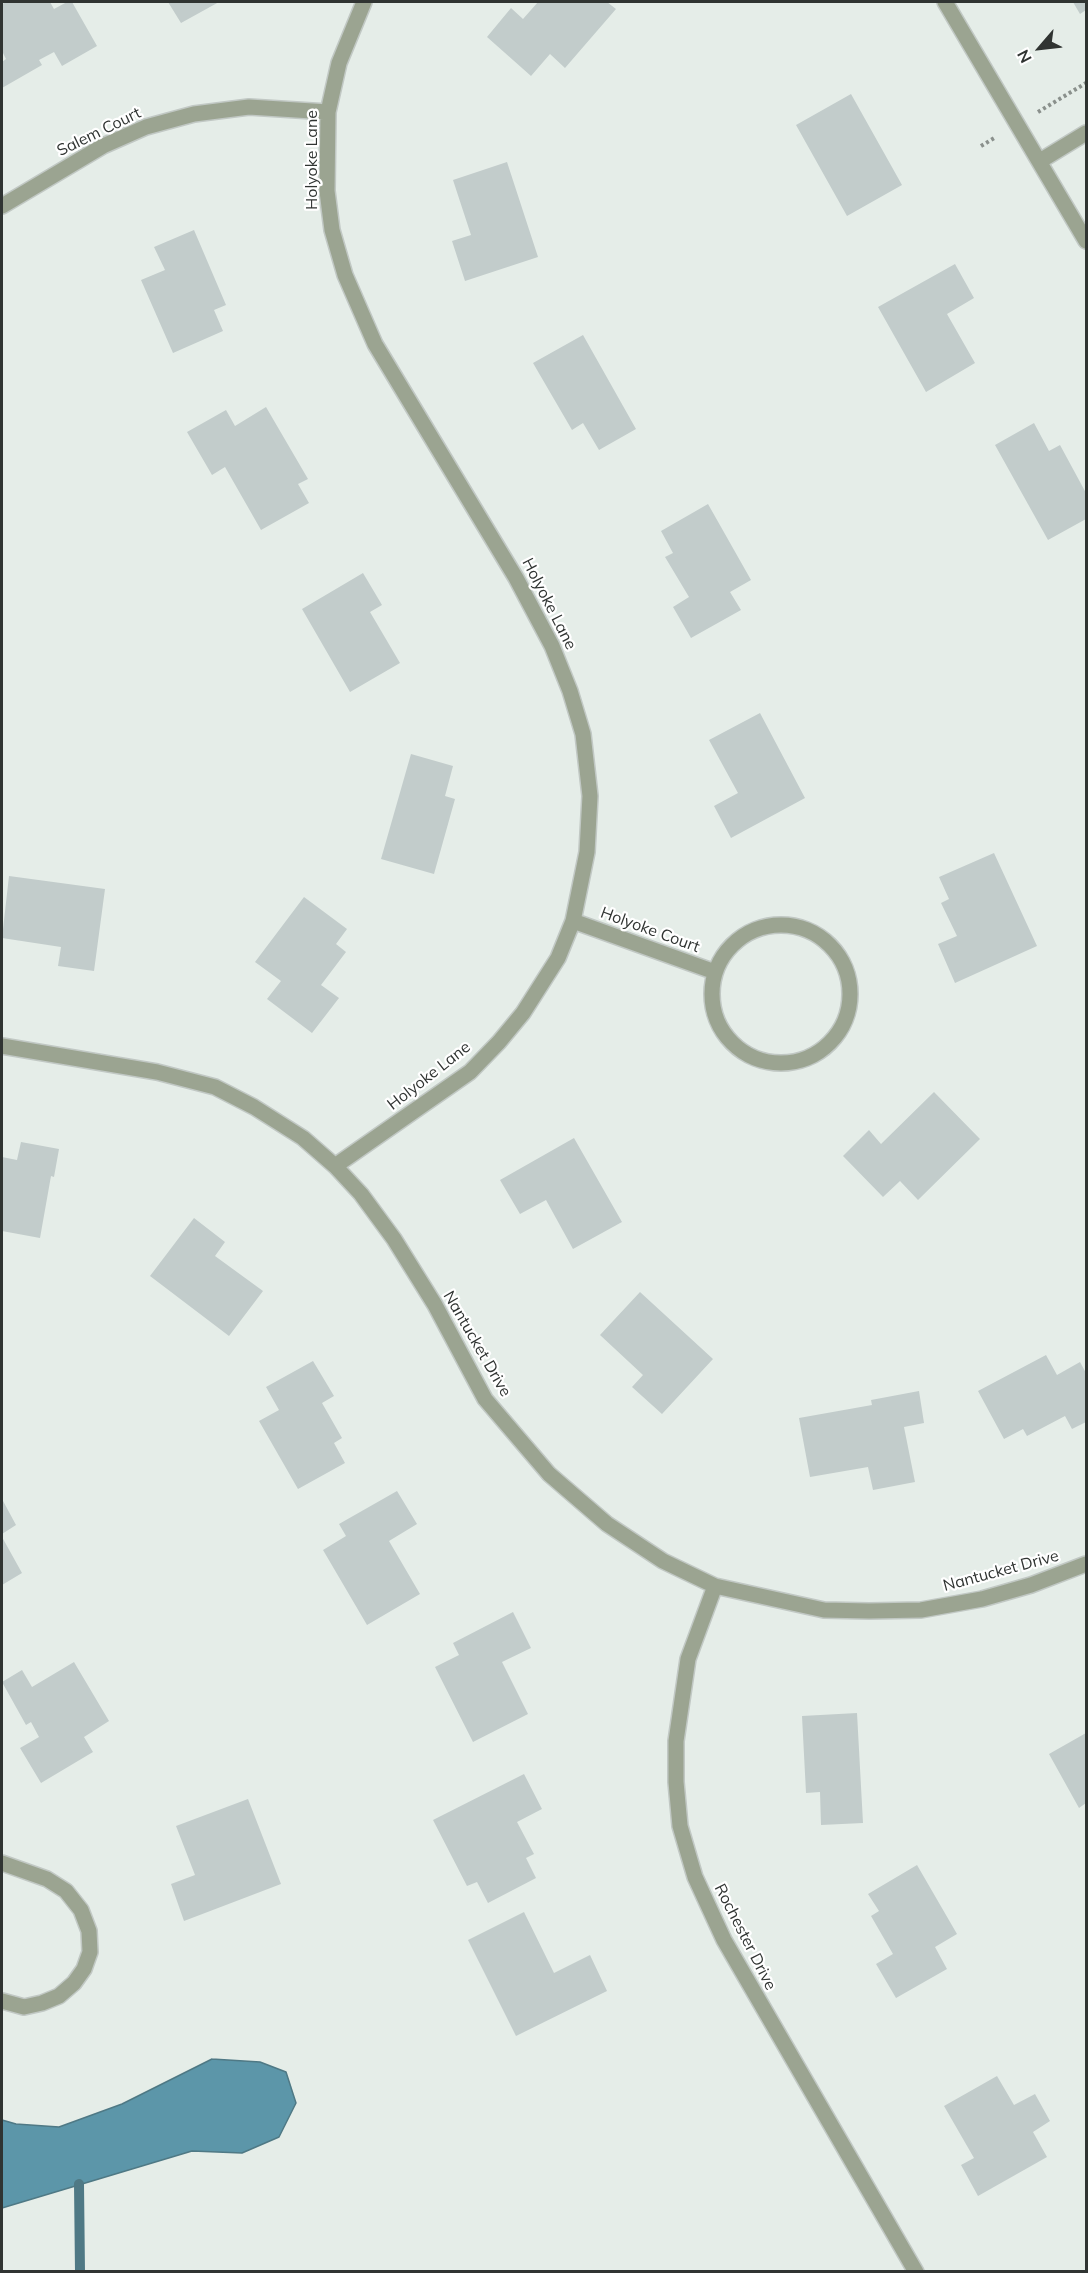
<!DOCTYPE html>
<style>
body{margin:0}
#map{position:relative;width:1088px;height:2273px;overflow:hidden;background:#e5ede8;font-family:Mulish,sans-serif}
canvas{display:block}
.frame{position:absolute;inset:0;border:3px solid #303432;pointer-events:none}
.north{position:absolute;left:1010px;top:18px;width:60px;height:60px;-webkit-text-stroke:4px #fff;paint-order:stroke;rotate:242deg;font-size:16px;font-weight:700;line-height:24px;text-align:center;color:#303432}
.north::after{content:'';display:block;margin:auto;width:21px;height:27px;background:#303432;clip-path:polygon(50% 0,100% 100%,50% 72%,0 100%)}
</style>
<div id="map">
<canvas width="1088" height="2273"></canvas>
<div class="frame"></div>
<div class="north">N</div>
</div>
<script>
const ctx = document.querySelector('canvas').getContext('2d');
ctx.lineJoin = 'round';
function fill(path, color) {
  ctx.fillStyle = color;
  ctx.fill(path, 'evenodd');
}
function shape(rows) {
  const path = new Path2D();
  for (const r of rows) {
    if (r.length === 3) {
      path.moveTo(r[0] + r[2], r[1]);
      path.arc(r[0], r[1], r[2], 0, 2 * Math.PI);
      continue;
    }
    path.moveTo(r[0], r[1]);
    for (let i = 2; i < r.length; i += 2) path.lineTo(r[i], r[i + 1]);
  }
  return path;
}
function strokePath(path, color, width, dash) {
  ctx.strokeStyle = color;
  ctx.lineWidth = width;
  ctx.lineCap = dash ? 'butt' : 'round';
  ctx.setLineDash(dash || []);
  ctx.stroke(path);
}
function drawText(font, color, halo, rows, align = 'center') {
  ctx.font = font + ' Mulish,sans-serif';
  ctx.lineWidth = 4.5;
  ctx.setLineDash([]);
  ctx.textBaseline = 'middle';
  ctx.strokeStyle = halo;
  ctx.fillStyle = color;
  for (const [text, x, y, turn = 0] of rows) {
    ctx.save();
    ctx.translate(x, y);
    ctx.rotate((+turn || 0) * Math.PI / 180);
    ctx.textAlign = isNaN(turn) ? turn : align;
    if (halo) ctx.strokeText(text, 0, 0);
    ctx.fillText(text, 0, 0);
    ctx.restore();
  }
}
const water = shape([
 [212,2059,260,2062,286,2072,296,2103,279,2137,242,2153,192,2151,2,2208,2,2120,16,2124,59,2127,122,2104,212,2059]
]);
fill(water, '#5c96a9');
strokePath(water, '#4f7985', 1.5);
strokePath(shape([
 [79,2184,80,2272]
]), '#4f7985', 10);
fill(shape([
 [7,2,50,2,54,9,67,2,72,2,97,46,62,66,54,52,39,60,42,65,2,88,2,62,6,59,2,51,2,4],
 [168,2,219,2,181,23],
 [538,2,607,2,616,9,565,68,550,54,531,76,487,37,511,8,523,19],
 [1073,2,1086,2,1086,10,1080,14],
 [851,94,902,185,847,216,796,125],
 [507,162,538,257,465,281,452,241,471,235,453,180],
 [194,230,226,305,214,310,223,331,173,353,141,280,165,270,154,247],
 [955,264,974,298,947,314,975,363,926,392,878,307],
 [583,335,636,429,599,450,583,423,572,430,533,363],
 [266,407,308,479,298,484,309,503,261,530,225,467,212,475,187,432,226,410,235,426],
 [1034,423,1049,451,1060,445,1086,493,1086,519,1048,540,995,445],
 [708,504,751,580,730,592,741,610,691,638,673,607,689,597,665,557,673,553,661,531],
 [363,573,382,605,370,612,400,663,350,692,302,609],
 [760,713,805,798,731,838,714,806,738,793,709,740],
 [411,754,453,766,445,796,455,799,434,874,381,859],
 [994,853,1037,946,955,983,938,944,957,936,941,903,949,899,939,877],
 [9,876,105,889,94,971,58,966,61,947,2,938],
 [304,897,347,929,336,944,346,952,321,985,339,998,312,1033,267,999,281,981,255,962],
 [934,1092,980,1139,918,1200,900,1181,883,1197,843,1156,869,1130,881,1144],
 [574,1138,622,1222,573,1249,546,1200,520,1214,500,1180],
 [21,1142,59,1149,54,1177,51,1176,40,1238,2,1231,2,1157,17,1160],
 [194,1218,225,1242,215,1256,263,1291,229,1336,150,1276],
 [640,1292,713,1359,662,1414,632,1387,643,1375,600,1335],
 [1046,1355,1057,1375,1080,1362,1086,1373,1086,1422,1072,1429,1065,1416,1027,1436,1023,1429,1004,1439,978,1391],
 [313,1361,334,1396,322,1403,342,1438,334,1443,345,1463,298,1489,259,1421,279,1410,266,1387],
 [919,1391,924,1423,904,1427,915,1482,873,1490,868,1467,810,1477,799,1418,872,1405,871,1400],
 [397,1491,417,1524,389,1541,420,1594,367,1625,323,1550,346,1536,339,1524],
 [2,1499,16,1525,2,1534],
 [2,1537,22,1573,2,1585],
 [513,1612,531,1648,502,1662,528,1714,473,1742,435,1667,459,1655,453,1643],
 [74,1662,109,1721,84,1737,93,1752,41,1783,20,1748,39,1737,31,1722,26,1725,2,1682,22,1670,32,1687],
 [857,1713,863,1823,821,1825,820,1792,806,1793,802,1716],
 [1086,1733,1086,1803,1079,1808,1049,1754],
 [524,1774,542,1809,517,1822,534,1854,526,1858,536,1878,488,1903,477,1882,467,1886,433,1820],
 [248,1799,281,1884,184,1921,171,1884,195,1875,176,1826],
 [917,1865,957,1934,935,1947,947,1969,896,1998,876,1964,893,1954,871,1916,879,1911,868,1894],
 [524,1912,554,1973,590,1955,607,1991,516,2036,468,1940],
 [997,2076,1014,2105,1035,2094,1050,2121,1033,2132,1047,2157,978,2196,961,2165,974,2158,944,2106]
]), '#c2cccb');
const minor = shape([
 [945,2,1086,241],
 [1040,161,1086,133],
 [2,206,103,146,146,127,194,114,249,107,328,112],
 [573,921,715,972],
 [781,994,69],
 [2,1046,157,1072,215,1087,254,1107,303,1138,335,1166,361,1194,394,1239,435,1305,485,1399,549,1474,607,1524,663,1561,715,1586,824,1610,869,1611,921,1610,982,1599,1031,1585,1086,1564],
 [335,1166,470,1072,499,1042,523,1013,558,958,573,921,587,852,590,796,583,734,570,691,552,646,516,578,375,344,345,275,332,230,327,191,328,112,339,63,364,2],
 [715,1586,688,1659,676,1741,676,1782,680,1826,695,1877,724,1940,916,2272],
 [2,1863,47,1879,66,1891,81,1910,89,1931,90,1952,84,1969,74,1983,59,1996,42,2003,24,2007,2,2001]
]);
strokePath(minor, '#c1c8c4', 18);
strokePath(shape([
 [1038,112,1086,83],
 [981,146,996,137]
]), '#8a908c', 4, [3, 3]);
strokePath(minor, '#9ba491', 15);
drawText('16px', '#303432', '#fff', [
 ["Salem Court",99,132,-26],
 ["Holyoke Lane",312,160,-90],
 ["Holyoke Lane",549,604,63],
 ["Holyoke Court",650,930,20],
 ["Holyoke Lane",429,1076,-38],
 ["Nantucket Drive",477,1344,60],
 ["Nantucket Drive",1001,1571,-15],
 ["Rochester Drive",745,1937,63]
]);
</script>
